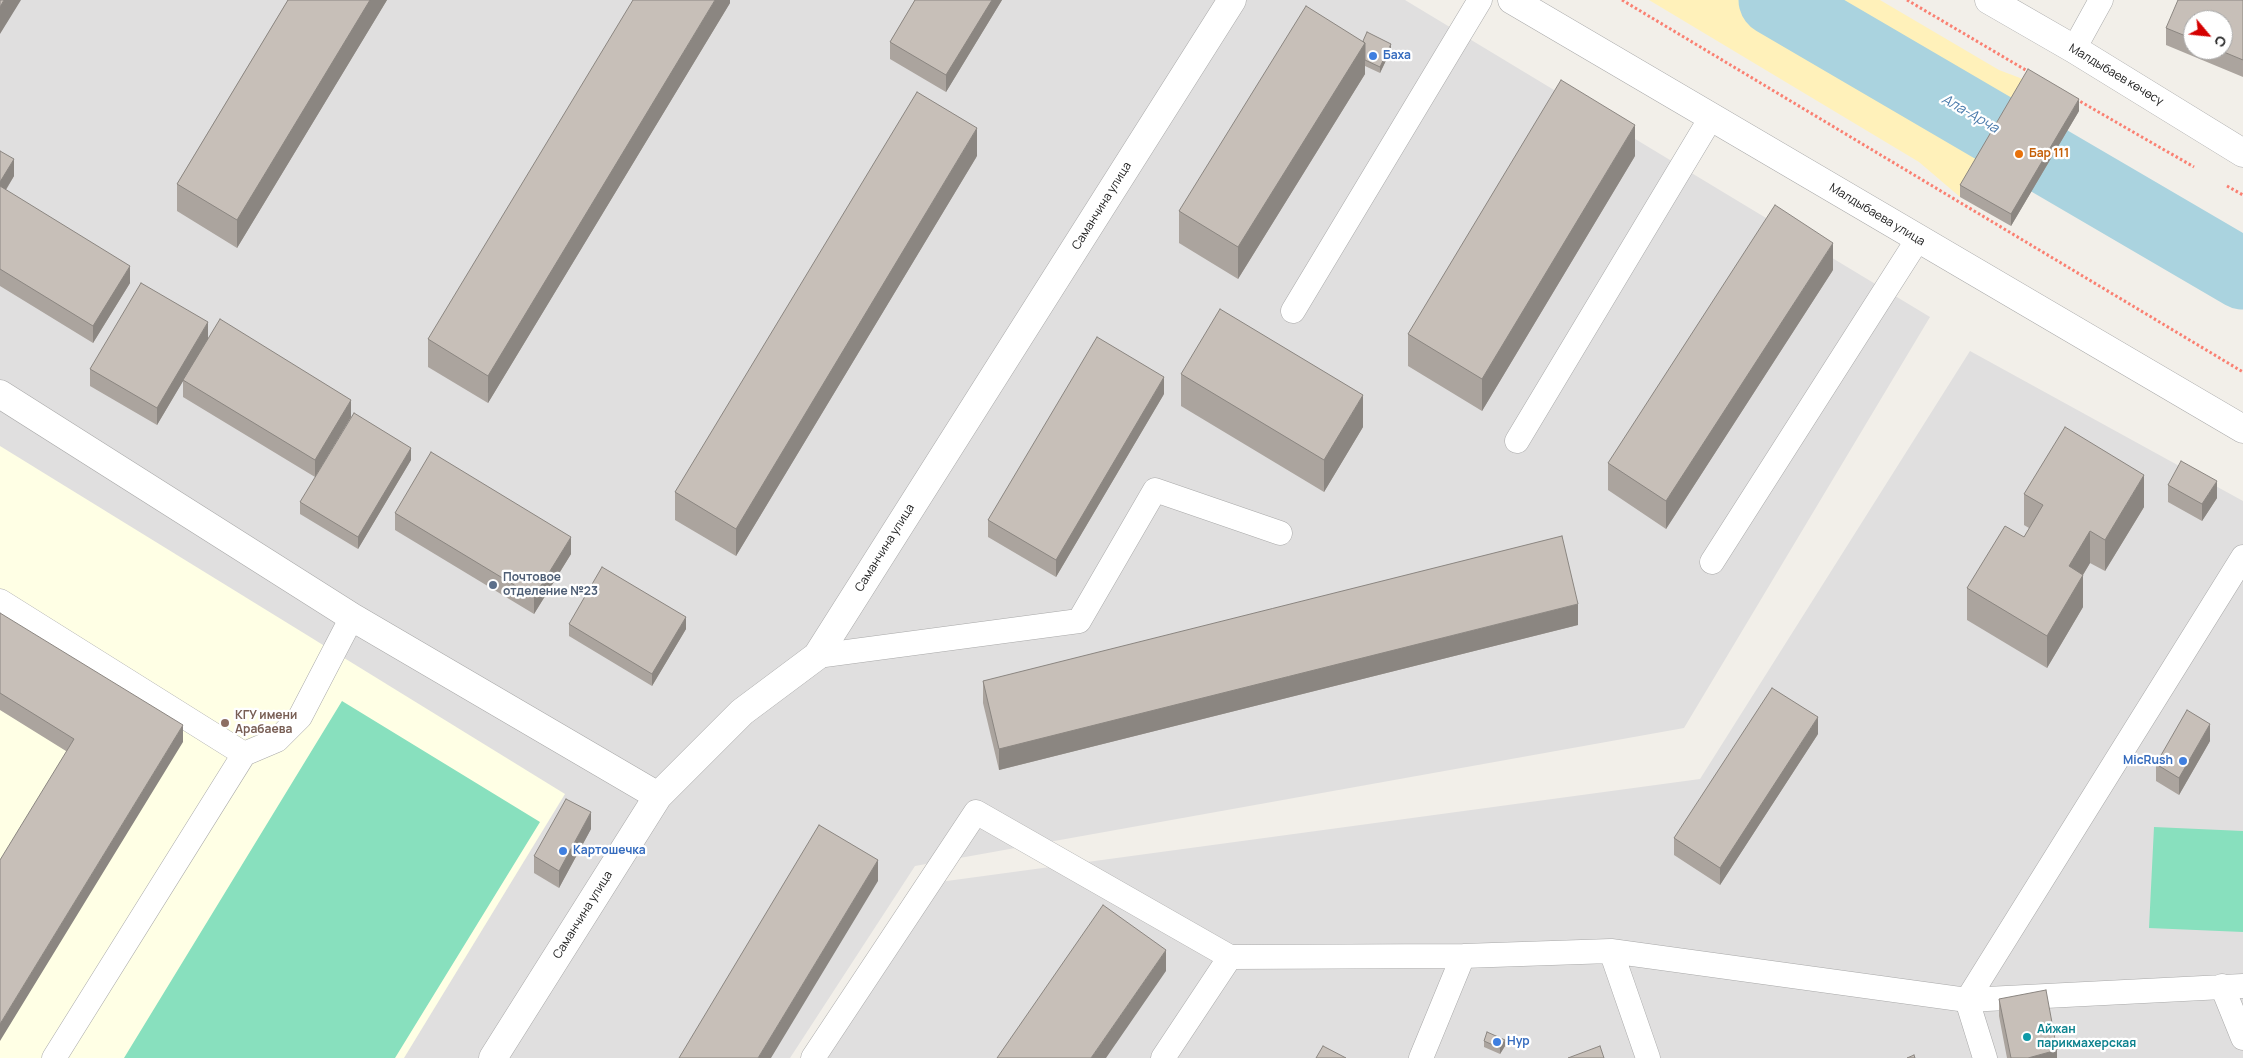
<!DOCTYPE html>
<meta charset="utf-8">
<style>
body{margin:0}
#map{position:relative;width:2243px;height:1058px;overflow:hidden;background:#f2efe9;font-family:Manrope,sans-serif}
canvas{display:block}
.north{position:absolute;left:2183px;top:10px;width:50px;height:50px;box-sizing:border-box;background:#fff;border:1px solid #a7a7a7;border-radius:50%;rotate:118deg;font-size:14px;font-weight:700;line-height:20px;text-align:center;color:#222}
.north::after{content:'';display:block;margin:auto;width:18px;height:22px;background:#d40000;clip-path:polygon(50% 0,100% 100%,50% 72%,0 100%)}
</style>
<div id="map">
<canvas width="2243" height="1058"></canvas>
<div class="north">С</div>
</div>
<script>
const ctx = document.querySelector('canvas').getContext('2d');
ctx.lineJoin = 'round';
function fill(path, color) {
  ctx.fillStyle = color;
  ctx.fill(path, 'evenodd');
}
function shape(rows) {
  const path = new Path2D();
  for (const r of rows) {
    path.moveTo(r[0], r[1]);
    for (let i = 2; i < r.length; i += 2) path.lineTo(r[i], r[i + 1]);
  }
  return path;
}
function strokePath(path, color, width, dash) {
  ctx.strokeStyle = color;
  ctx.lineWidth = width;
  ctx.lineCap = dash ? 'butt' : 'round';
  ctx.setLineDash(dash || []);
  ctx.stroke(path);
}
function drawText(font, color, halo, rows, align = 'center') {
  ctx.font = font + ' Manrope,sans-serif';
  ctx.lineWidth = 4.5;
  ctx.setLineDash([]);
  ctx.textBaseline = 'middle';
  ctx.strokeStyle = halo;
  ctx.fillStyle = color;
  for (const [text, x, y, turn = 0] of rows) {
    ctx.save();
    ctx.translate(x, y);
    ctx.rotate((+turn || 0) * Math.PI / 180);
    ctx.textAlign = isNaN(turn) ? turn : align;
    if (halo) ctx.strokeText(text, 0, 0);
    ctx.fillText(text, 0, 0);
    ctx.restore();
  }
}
fill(shape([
 [0,0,1405,0,1930,317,1684,728,915,866,790,1058,0,1058],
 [1970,351,2243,501,2243,1058,821,1058,932,883,1700,779]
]), '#e0dfdf');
fill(shape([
 [0,446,565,794,404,1058,0,1058]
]), '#ffffe5');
fill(shape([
 [1649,0,1880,0,1999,70,2028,81,1960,197,1919,162]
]), '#fff1ba');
fill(shape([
 [342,701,540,822,395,1058,124,1058],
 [2154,827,2243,831,2243,932,2149,928]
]), '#88e0be');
strokePath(shape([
 [1774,0,2243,274]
]), '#aad3df', 71);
const service = shape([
 [2074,49,2101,0],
 [1293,311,1480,0],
 [1517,441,1712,116],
 [1712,562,1918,239],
 [0,601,244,754,277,740,300,717,352,617],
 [817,656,1079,621,1155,490,1280,533],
 [1611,951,1648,1058],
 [2222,986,2243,1038],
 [54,1058,244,754],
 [813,1058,976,812,1230,957],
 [1163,1058,1230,957,1463,956,1611,951,1967,1000,2243,557],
 [1421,1058,1463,956],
 [1985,1058,1967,1000,2243,986]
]);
const minor = shape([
 [0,394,352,617,658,796],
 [493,1058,658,796,742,712,817,656,1232,0]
]);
const tertiary = shape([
 [1512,0,2243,429],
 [1989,0,2074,49,2243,153]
]);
strokePath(service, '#a9a9a9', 25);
strokePath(minor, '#a9a9a9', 29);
strokePath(tertiary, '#a9a9a9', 29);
strokePath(shape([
 [1622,0,2243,372],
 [1907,0,2029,72],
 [2076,99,2194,167],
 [2227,186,2243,195]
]), '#fa8072', 3, [2.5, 2.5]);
strokePath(service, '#fff', 24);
strokePath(minor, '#fff', 28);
strokePath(tertiary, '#fff', 28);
fill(shape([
 [288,0,387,0,237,248,177,211,177,184],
 [730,0,730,3,488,403,428,367,428,339],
 [915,0,1002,0,946,92,890,59,890,42],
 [2243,0,2243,77,2166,45,2166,28],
 [2193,20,2223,50,2193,50],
 [1363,41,1391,50,1380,73,1365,66,1365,74,1238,279,1179,243,1179,211],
 [2079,111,2011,226,1960,197,1960,185],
 [0,151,14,176,6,190,130,283,93,343,0,286],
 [977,156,736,556,675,520,675,492],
 [1635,156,1482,411,1408,366,1408,334],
 [1833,270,1666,529,1608,490,1608,463],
 [208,339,351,417,315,477,183,397,183,381,157,425,90,386,90,369],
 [1181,374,1363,427,1324,492,1181,406],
 [1164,394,1056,577,988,537,988,520],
 [411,460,358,549,300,514,300,502],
 [2168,485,2217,498,2202,521,2168,502],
 [2024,494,2144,507,2105,571,2090,563,2083,575,2083,607,2047,668,1967,620,1967,588,2024,537,2029,528,2024,525],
 [395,513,571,554,534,614,395,530],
 [0,613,183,742,66,751,0,710],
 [569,624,686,629,652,686,569,636],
 [1578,625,999,770,983,703,983,681],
 [1818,734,1720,885,1674,855,1674,838],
 [2210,741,2179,795,2156,781,2156,764],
 [591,829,559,888,534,873,534,856],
 [1999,999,2057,1058,2007,1058,1999,1016],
 [1484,1041,1505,1046,1500,1054,1484,1047]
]), '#aba49e');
fill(shape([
 [4,0,21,0,0,34,0,7],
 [370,0,387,0,237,248,237,220],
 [715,0,730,0,730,3,488,403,488,376],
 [992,0,1002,0,946,92,946,75],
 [1365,43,1365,74,1238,279,1238,247],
 [1391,44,1391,50,1380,73,1380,67],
 [2079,99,2079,111,2011,226,2011,214],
 [1635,125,1635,156,1482,411,1482,379],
 [977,128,977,156,736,556,736,529],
 [14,159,14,176,0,199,0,182],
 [1833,243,1833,270,1666,529,1666,501],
 [130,266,130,283,93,343,93,326],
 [208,322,208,339,157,425,157,408],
 [1164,377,1164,394,1056,577,1056,560],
 [1363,395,1363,427,1324,492,1324,460],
 [351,400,351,417,315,477,315,460],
 [411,448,411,460,358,549,358,537],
 [2144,475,2144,507,2105,571,2105,540],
 [2217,481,2217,498,2202,521,2202,504],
 [2090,531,2090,563,2069,598,2069,566],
 [571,537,571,554,534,614,534,597],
 [2083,575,2083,607,2047,668,2047,636],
 [1578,604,1578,625,999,770,999,749],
 [686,617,686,629,652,686,652,674],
 [1818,717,1818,734,1720,885,1720,868],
 [2210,724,2210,741,2179,795,2179,778],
 [183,725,183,742,0,1041,0,1024],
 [591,812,591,829,559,888,559,871],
 [878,860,878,881,771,1058,758,1058],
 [1166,950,1166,971,1106,1058,1091,1058],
 [1505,1040,1505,1046,1500,1054,1500,1048],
 [2057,1050,2057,1058,2028,1058]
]), '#8b8681');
const building = shape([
 [0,0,4,0,0,7,0,0],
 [288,0,370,0,237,220,177,184,288,0],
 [633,0,715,0,488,376,428,339,633,0],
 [915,0,992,0,946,75,890,42,915,0],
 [2178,0,2243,0,2243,60,2219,50,2223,50,2223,20,2193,20,2193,39,2166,28,2178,0],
 [1306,6,1365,43,1238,247,1179,211,1306,6],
 [1367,32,1391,44,1380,67,1365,60,1365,43,1363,41,1367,32],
 [2028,69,2079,99,2011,214,1960,185,2028,69],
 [1561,80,1635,125,1482,379,1408,334,1561,80],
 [917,92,977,128,736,529,675,492,917,92],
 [0,151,14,159,0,182,0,151],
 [0,186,130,266,93,326,0,269,0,186],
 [1775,205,1833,243,1666,501,1608,463,1775,205],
 [141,283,208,322,157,408,90,369,141,283],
 [1220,309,1363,395,1324,460,1181,374,1220,309],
 [220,319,351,400,315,460,183,380,220,319],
 [1097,337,1164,377,1056,560,988,520,1097,337],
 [354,413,411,448,358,537,300,502,354,413],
 [2065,427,2144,475,2105,540,2090,531,2069,566,2083,575,2047,636,1967,588,2005,526,2024,537,2043,505,2024,494,2065,427],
 [431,452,571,537,534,597,395,513,431,452],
 [2181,461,2217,481,2202,504,2168,485,2181,461],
 [1562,536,1578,604,999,749,983,681,1562,536],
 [602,567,686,617,652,674,569,624,602,567],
 [0,613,183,725,0,1024,0,860,74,739,0,693,0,613],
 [1772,688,1818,717,1720,868,1674,838,1772,688],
 [2187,710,2210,724,2179,778,2156,764,2187,710],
 [566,799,591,812,559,871,534,856,566,799],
 [819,825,878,860,758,1058,679,1058,819,825],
 [1103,905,1166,950,1091,1058,997,1058,1103,905],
 [2046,990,2057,1050,2028,1058,2011,1058,1999,999,2046,990],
 [1487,1032,1505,1040,1500,1048,1484,1041,1487,1032],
 [1323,1046,1346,1058,1316,1058,1323,1046],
 [1600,1046,1604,1058,1568,1058,1600,1046],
 [1914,1055,1915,1058,1907,1058,1914,1055]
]);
fill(building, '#c7bfb8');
strokePath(building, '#8b8681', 1);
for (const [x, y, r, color] of [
 [1373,56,5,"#3f7fe0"],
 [2019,154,5,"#e8710a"],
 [493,585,5,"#5c6f8a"],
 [225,723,5,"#8d6e63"],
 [2183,761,5,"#3f7fe0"],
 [563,851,5,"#3f7fe0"],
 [2027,1037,5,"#0f9aa8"],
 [1497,1042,5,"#3f7fe0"]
]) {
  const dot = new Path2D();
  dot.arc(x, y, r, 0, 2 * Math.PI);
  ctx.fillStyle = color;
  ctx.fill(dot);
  strokePath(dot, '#fff', 2);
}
drawText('bold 12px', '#366cbe', '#fff', [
 ["Баха",1383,56],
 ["MicRush",2173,761,"right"],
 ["Картошечка",573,851],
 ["Нур",1507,1042]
], 'left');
drawText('12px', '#222', '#fff', [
 ["Малдыбаев көчөсү",2116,75,31],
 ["Саманчина улица",1102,206,-58],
 ["Малдыбаева улица",1877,215,31],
 ["Саманчина улица",885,548,-58],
 ["Саманчина улица",583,915,-58]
]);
drawText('bold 12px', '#c56008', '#fff', [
 ["Бар 111",2029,154]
], 'left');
drawText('bold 12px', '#4e5e75', '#fff', [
 ["Почтовое",503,578],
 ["отделение №23",503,592]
], 'left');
drawText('bold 12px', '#785e54', '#fff', [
 ["КГУ имени",235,716],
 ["Арабаева",235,730]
], 'left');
drawText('bold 12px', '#0d838f', '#fff', [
 ["Айжан",2037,1030],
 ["парикмахерская",2037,1044]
], 'left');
drawText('italic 14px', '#4a7aab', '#fff', [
 ["Ала-Арча",1970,114,30]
]);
</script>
